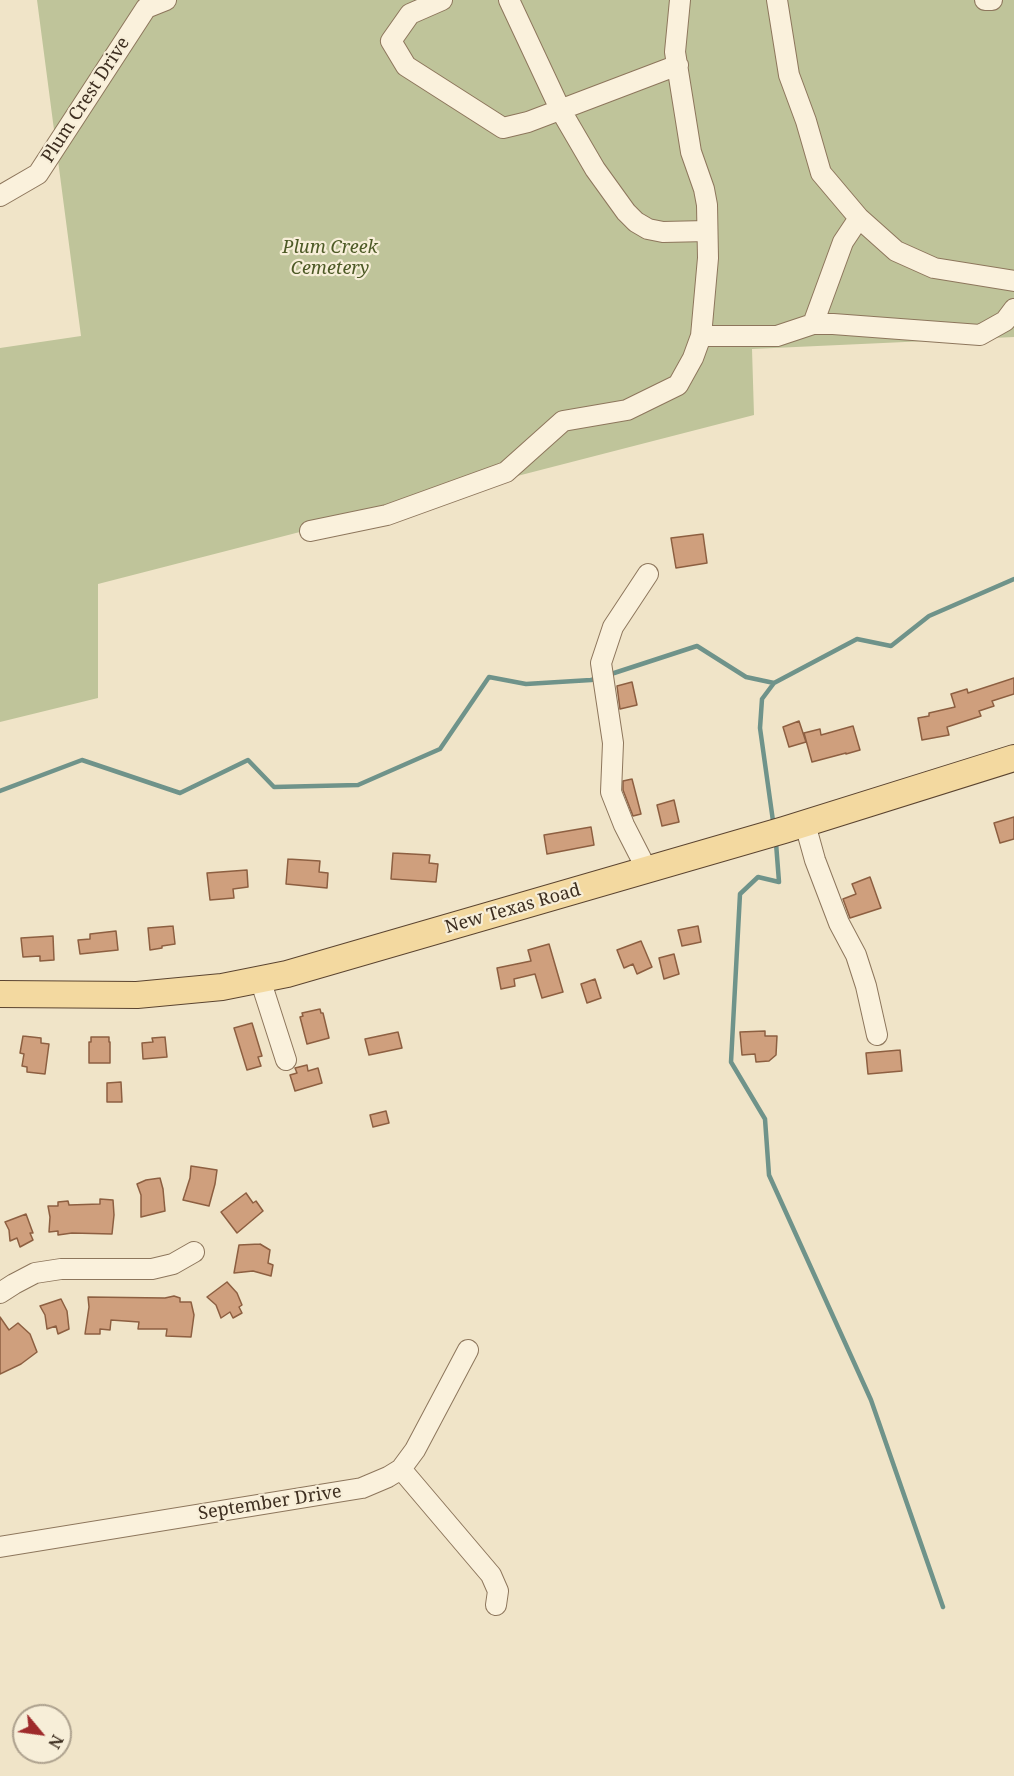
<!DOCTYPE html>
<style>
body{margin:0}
#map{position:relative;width:1014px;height:1776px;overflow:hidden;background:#f0e4c8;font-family:"Noto Serif",serif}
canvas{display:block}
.north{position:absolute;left:12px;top:1704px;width:60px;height:60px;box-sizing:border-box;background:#f7eed8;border:2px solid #ada18e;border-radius:50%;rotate:119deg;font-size:16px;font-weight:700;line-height:24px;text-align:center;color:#3d2e20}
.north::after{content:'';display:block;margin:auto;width:21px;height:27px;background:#9e2a2b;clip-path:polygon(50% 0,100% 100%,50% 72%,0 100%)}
</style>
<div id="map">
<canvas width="1014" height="1776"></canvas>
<div class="north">N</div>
</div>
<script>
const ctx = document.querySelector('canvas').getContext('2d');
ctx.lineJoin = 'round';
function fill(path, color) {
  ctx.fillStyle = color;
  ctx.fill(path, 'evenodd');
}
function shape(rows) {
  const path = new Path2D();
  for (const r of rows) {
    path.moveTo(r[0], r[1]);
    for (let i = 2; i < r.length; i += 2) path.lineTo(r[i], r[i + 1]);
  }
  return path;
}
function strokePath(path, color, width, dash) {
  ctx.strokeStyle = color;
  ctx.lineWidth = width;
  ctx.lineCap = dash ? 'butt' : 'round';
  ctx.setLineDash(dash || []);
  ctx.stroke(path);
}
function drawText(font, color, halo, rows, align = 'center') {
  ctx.font = font + ' "Noto Serif",serif';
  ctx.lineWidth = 4.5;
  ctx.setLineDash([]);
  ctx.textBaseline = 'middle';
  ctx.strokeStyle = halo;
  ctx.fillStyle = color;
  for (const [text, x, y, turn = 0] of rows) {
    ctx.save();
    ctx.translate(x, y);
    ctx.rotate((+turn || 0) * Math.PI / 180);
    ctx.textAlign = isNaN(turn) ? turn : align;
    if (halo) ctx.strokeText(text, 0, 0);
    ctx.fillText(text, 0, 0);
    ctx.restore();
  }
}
fill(shape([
 [37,0,1014,0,1014,337,752,349,754,415,98,584,98,698,0,722,0,348,81,336]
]), '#bfc49a');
strokePath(shape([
 [608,675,697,646,746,677,774,683],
 [0,791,82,760,180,793,248,760,274,787,358,785,440,749,489,677,526,684,591,680,599,678],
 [773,821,760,728,762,699,774,683,857,639,891,646,929,616,1014,579],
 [776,843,779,882,758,877,740,894,731,1062,765,1119,769,1175,871,1400,943,1607]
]), '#6f938a', 4.5);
const building = shape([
 [703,534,707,563,676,568,671,538,703,534],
 [1014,678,1014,694,992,701,994,706,979,711,981,716,947,727,949,735,922,740,918,718,929,716,929,713,955,707,951,694,967,689,968,693,1014,678],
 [632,682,637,705,620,709,617,686,632,682],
 [799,721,806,742,789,747,783,727,799,721],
 [853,726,860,750,846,754,846,753,812,762,804,733,820,729,821,735,853,726],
 [632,779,641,814,633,816,623,790,623,781,632,779],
 [674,800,679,822,662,826,657,805,674,800],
 [1014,817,1014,839,1000,843,994,823,1014,817],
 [591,827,594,845,547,854,544,835,591,827],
 [393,853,430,855,429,863,438,864,436,882,391,879,393,853],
 [288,859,320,861,319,872,328,873,327,888,286,884,288,859],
 [247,870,248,887,233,889,234,898,210,900,207,873,247,870],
 [870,877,881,908,850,918,843,899,856,894,852,884,870,877],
 [173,926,175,944,162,946,162,948,150,950,148,928,173,926],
 [698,926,701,942,682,946,678,930,698,926],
 [116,931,118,950,80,954,78,940,90,939,90,934,116,931],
 [53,936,54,960,40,961,40,956,23,957,21,938,53,936],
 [641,941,652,967,637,974,633,964,624,968,617,950,641,941],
 [549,944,563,992,542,998,535,974,514,979,515,986,501,989,497,968,531,961,528,950,549,944],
 [674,954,679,974,664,979,659,958,674,954],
 [595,979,601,998,587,1003,581,984,595,979],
 [320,1009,321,1013,323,1013,329,1038,307,1044,300,1017,303,1016,302,1013,320,1009],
 [252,1023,262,1056,258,1057,261,1066,247,1070,234,1028,252,1023],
 [765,1031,765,1036,777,1036,776,1055,769,1061,756,1062,755,1054,742,1055,740,1032,765,1031],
 [398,1032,402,1048,369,1055,365,1039,398,1032],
 [23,1036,41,1038,41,1043,49,1044,45,1074,27,1072,27,1067,22,1066,24,1054,20,1053,23,1036],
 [91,1037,109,1037,109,1042,110,1042,110,1063,89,1063,89,1042,91,1042,91,1037],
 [165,1037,167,1057,143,1059,142,1043,153,1042,152,1038,165,1037],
 [900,1050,902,1071,868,1074,866,1053,900,1050],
 [307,1065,308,1071,318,1068,322,1083,295,1091,290,1075,297,1073,295,1068,307,1065],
 [121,1082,122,1102,107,1102,107,1083,121,1082],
 [386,1111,389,1123,373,1127,370,1115,386,1111],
 [191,1166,217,1170,215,1184,209,1206,183,1200,190,1178,191,1166],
 [160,1178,163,1189,165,1211,141,1217,141,1195,137,1184,146,1180,160,1178],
 [246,1193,253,1203,256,1201,263,1211,237,1233,221,1212,246,1193],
 [100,1199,113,1200,114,1215,112,1234,72,1233,58,1235,58,1231,49,1232,50,1217,48,1206,58,1206,58,1202,68,1201,69,1205,100,1204,100,1199],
 [26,1214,33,1233,30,1233,33,1240,20,1247,17,1238,10,1241,9,1230,5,1222,26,1214],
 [260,1244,270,1250,268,1263,273,1265,271,1276,253,1271,234,1273,239,1245,260,1244],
 [227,1282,237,1293,242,1305,239,1307,242,1313,233,1318,230,1312,221,1318,216,1305,207,1297,227,1282],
 [174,1296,180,1298,180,1302,191,1302,194,1315,191,1337,166,1336,167,1329,138,1329,139,1322,111,1320,110,1330,100,1329,100,1334,85,1334,89,1307,88,1297,165,1298,174,1296],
 [61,1299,67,1311,69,1329,58,1334,56,1326,47,1329,45,1315,40,1306,61,1299],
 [0,1317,9,1330,18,1323,30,1334,37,1352,21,1364,0,1374,0,1317]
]);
fill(building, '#cf9f7d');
strokePath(building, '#8d5f41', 1.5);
const minor = shape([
 [442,0,410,14,391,41,406,66,503,128,528,122,678,65],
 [509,0,560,109,595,169,626,212,636,222,648,229,663,232,707,231],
 [777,0,789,75,806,121,821,173,859,218,896,251,934,268,1014,281],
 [985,0,992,0],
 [0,196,38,174,146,8,166,0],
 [813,324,843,242,859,218],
 [701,336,777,336,813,324,833,324,980,335,1005,321,1014,309],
 [310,531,387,515,506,472,563,421,627,410,678,385,693,358,701,336,708,258,707,205,704,189,691,152,675,52,680,0],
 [805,824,815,860,839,923,856,955,866,986,877,1035],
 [647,870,624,825,611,792,613,743,601,663,613,627,648,574],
 [260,979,286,1060],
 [0,1293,14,1284,35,1273,61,1269,152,1269,173,1264,194,1252],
 [401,1469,491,1575,498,1591,496,1605],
 [0,1547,362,1488,388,1477,401,1469,415,1450,468,1350]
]);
const major = shape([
 [0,994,137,995,222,987,287,974,784,830,1014,758]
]);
strokePath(minor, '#8d765c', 22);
strokePath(major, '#5b4430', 28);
strokePath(minor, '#faf1dc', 20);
strokePath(major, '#f3d9a0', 26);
drawText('18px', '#3d2e20', '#f7eed8', [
 ["Plum Crest Drive",86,100,-57],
 ["New Texas Road",513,909,-16],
 ["September Drive",270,1503,-9]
]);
drawText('italic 18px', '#4d5a26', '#f7eed8', [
 ["Plum Creek",330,248],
 ["Cemetery",330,269]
]);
</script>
